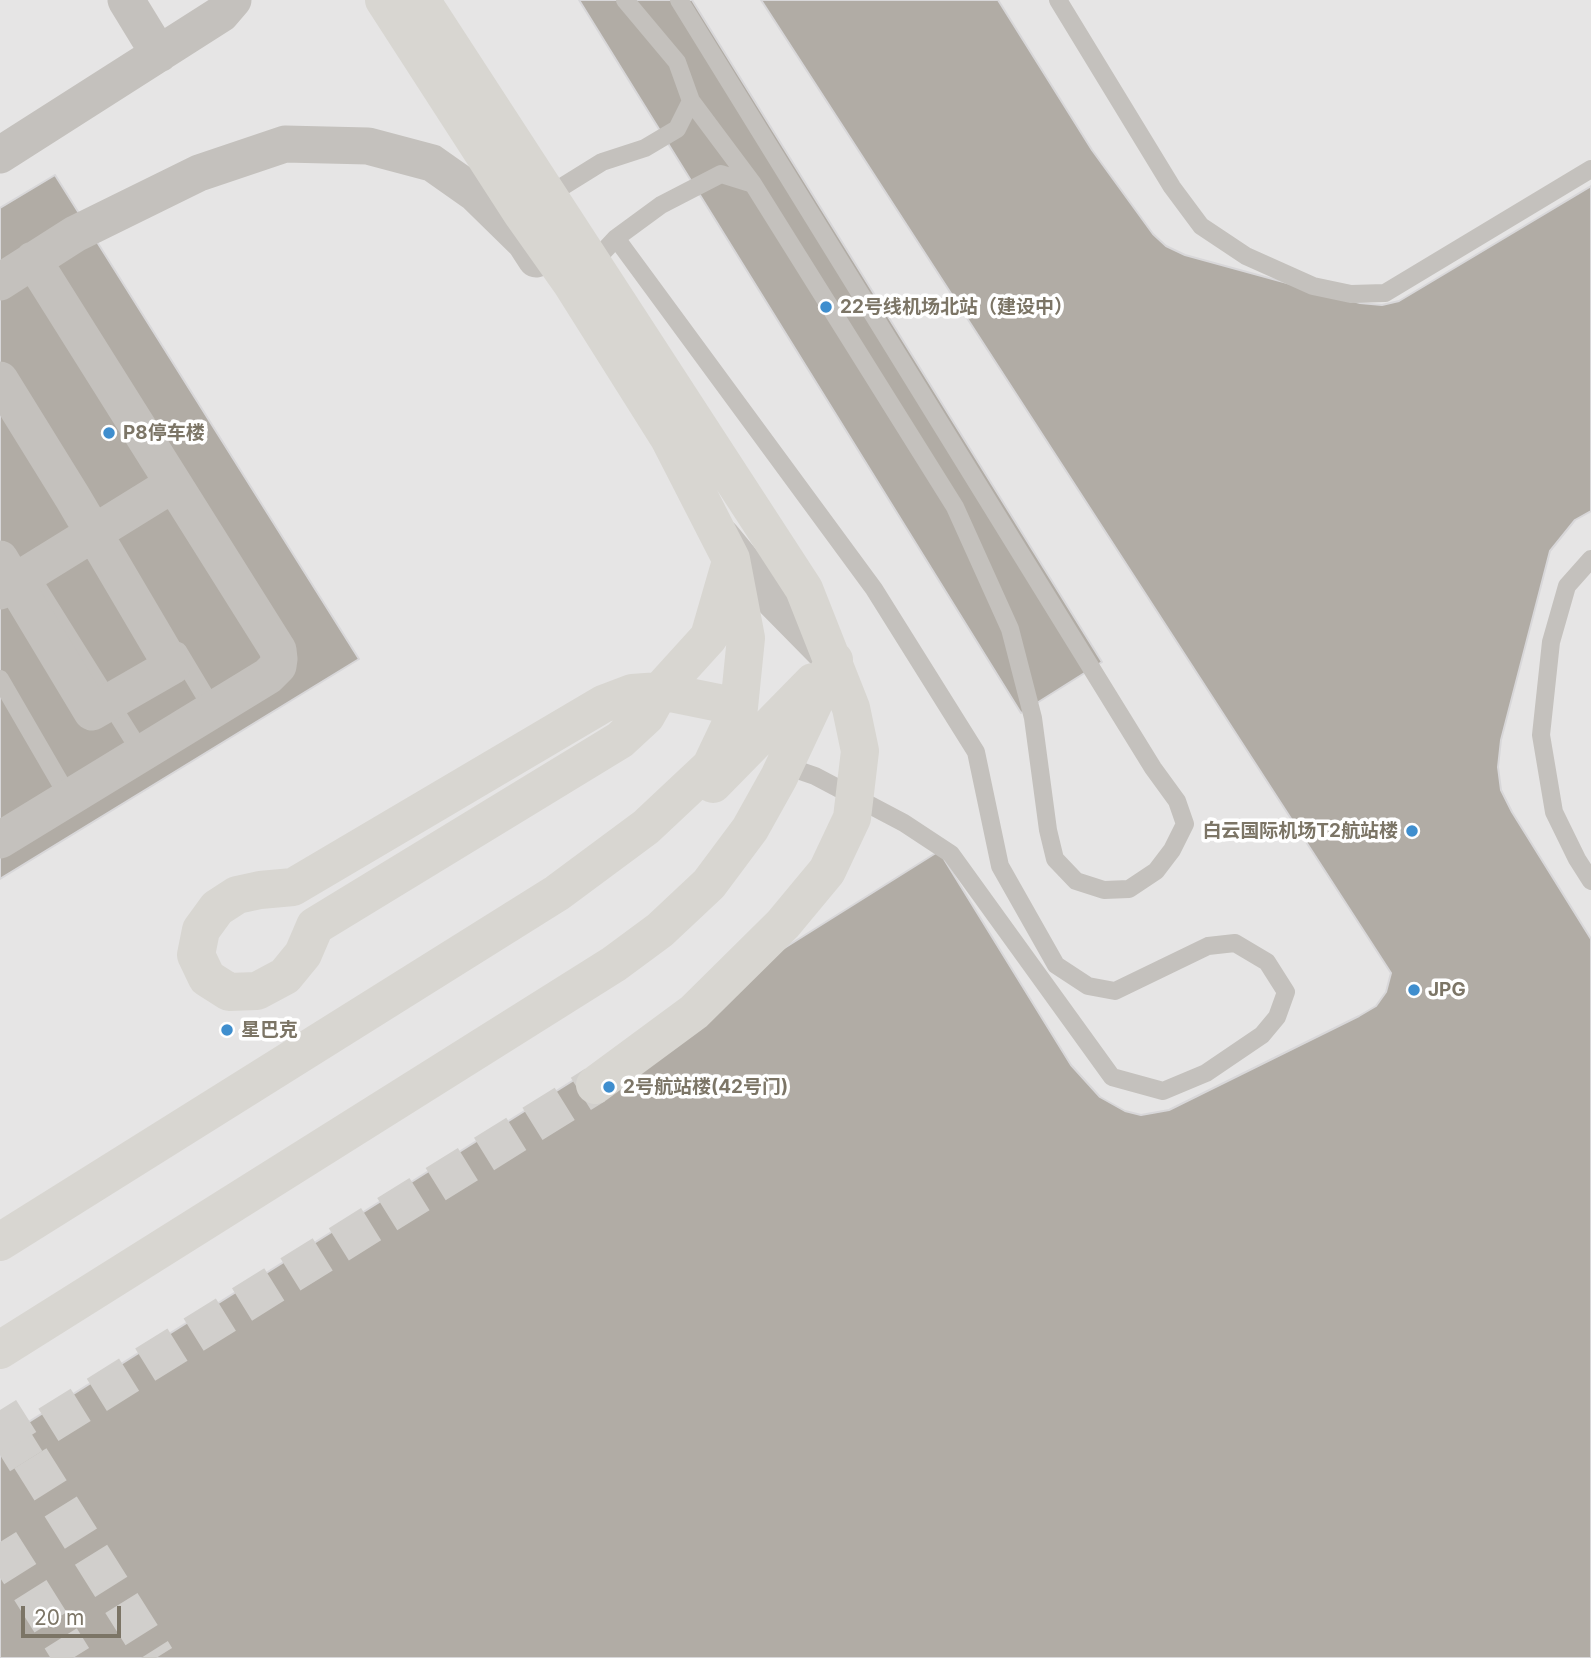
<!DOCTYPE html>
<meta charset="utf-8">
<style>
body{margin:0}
#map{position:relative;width:1591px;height:1658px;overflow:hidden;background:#f6f5f7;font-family:Inter,sans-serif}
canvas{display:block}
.scale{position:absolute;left:21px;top:1606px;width:100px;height:32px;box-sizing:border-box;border:4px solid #7c7566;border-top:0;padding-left:9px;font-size:21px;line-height:24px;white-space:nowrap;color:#7c7566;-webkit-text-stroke:5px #fff;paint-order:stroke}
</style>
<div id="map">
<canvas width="1591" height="1658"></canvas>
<div class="scale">20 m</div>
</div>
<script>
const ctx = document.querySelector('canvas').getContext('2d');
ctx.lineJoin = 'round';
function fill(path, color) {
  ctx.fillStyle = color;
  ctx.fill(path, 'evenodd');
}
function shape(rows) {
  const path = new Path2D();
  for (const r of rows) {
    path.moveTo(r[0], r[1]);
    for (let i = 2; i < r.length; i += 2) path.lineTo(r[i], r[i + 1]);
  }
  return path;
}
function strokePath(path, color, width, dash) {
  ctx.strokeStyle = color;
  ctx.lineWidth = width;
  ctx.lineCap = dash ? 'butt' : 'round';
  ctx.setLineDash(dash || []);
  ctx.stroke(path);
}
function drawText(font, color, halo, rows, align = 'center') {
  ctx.font = font + ' Inter,"Noto Sans SC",sans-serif';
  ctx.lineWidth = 7;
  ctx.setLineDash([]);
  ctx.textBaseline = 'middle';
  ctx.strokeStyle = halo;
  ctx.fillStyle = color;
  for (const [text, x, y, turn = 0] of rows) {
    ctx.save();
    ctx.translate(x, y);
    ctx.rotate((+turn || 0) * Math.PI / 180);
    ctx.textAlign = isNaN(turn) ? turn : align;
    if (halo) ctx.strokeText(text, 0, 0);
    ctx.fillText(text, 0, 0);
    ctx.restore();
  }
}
fill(shape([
 [0,0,1591,0,1591,1658,0,1658]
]), '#e6e5e5');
const building = shape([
 [579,0,692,0,1102,662,1021,713,579,0],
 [761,0,998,0,1092,150,1153,234,1166,246,1185,255,1360,303,1382,305,1399,301,1591,186,1591,511,1575,520,1550,551,1501,740,1498,767,1501,790,1512,812,1591,939,1591,1658,0,1658,0,1440,939,851,1071,1065,1100,1097,1125,1111,1141,1115,1169,1110,1359,1016,1376,1006,1386,992,1391,973,761,0],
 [55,175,359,659,0,879,0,208,55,175]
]);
fill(building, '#b1aca5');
strokePath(building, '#d8d7d9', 2);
strokePath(shape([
 [0,1455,595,1085]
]), '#d1cfcc', 38, [38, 19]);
strokePath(shape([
 [0,1410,156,1658],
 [0,1542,73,1658]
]), '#d1cfcc', 38, [38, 19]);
strokePath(shape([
 [1058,0,1172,187,1201,226,1246,256,1313,286,1351,294,1385,293,1591,169],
 [691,101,753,184],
 [544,198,602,162,645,148,677,129,691,101,677,62,625,0],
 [616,238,874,589,976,752,1000,866,1056,965,1088,986,1115,991,1208,946,1235,943,1267,962,1286,992,1277,1017,1262,1035,1206,1073,1163,1091,1112,1077,951,854,904,823,815,776,780,764],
 [589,267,616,238,661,205,721,174,753,184,955,507,1010,629,1033,718,1048,830,1055,859,1076,881,1104,890,1129,889,1156,871,1172,850,1185,824,1177,801,1153,768,679,0],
 [1591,559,1567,586,1551,642,1541,735,1554,812,1577,859,1591,881],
 [38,588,142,754],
 [178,651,214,711],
 [0,679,69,798]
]), '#c4c1bd', 18);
strokePath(shape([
 [126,0,159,54],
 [0,155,221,14,233,0],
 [0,282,75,234,199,173,285,144,368,146,432,163,476,194,525,242,536,259],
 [0,380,73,498,172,666,92,712,0,559],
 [722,537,772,598,833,660],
 [0,591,173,484],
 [0,840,268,676,278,666,279,659,278,650,33,260]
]), '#c4c1bd', 37);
strokePath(shape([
 [421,0,804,589,851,708,860,751,852,818,827,871,783,924,694,1012,595,1085],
 [729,568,709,637,660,691,646,716,620,740,315,926,303,954,285,976,257,991,229,992,207,978,196,955,201,930,217,908,237,895,260,890,293,887,603,704,632,693,660,691,739,707],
 [713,784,813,682],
 [0,1242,557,893,646,827,711,766,739,707,746,638,731,559,669,438,572,284,521,212,384,0],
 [0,1350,614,964,660,930,709,884,750,829,779,777,834,660]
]), '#d8d6d1', 38);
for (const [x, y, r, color] of [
 [826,307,7,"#3f8ece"],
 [109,433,7,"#3f8ece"],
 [1412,831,7,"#3f8ece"],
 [1414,990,7,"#3f8ece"],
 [227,1030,7,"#3f8ece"],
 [609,1087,7,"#3f8ece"]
]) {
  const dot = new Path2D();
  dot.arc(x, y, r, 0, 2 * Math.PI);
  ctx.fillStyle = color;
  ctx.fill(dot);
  strokePath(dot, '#fff', 2.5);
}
drawText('bold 19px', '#7c7566', '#fff', [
 ["22号线机场北站（建设中）",840,307],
 ["P8停车楼",123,433],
 ["白云国际机场T2航站楼",1398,831,"right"],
 ["JPG",1428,990],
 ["星巴克",241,1030],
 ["2号航站楼(42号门)",623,1087]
], 'left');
</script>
